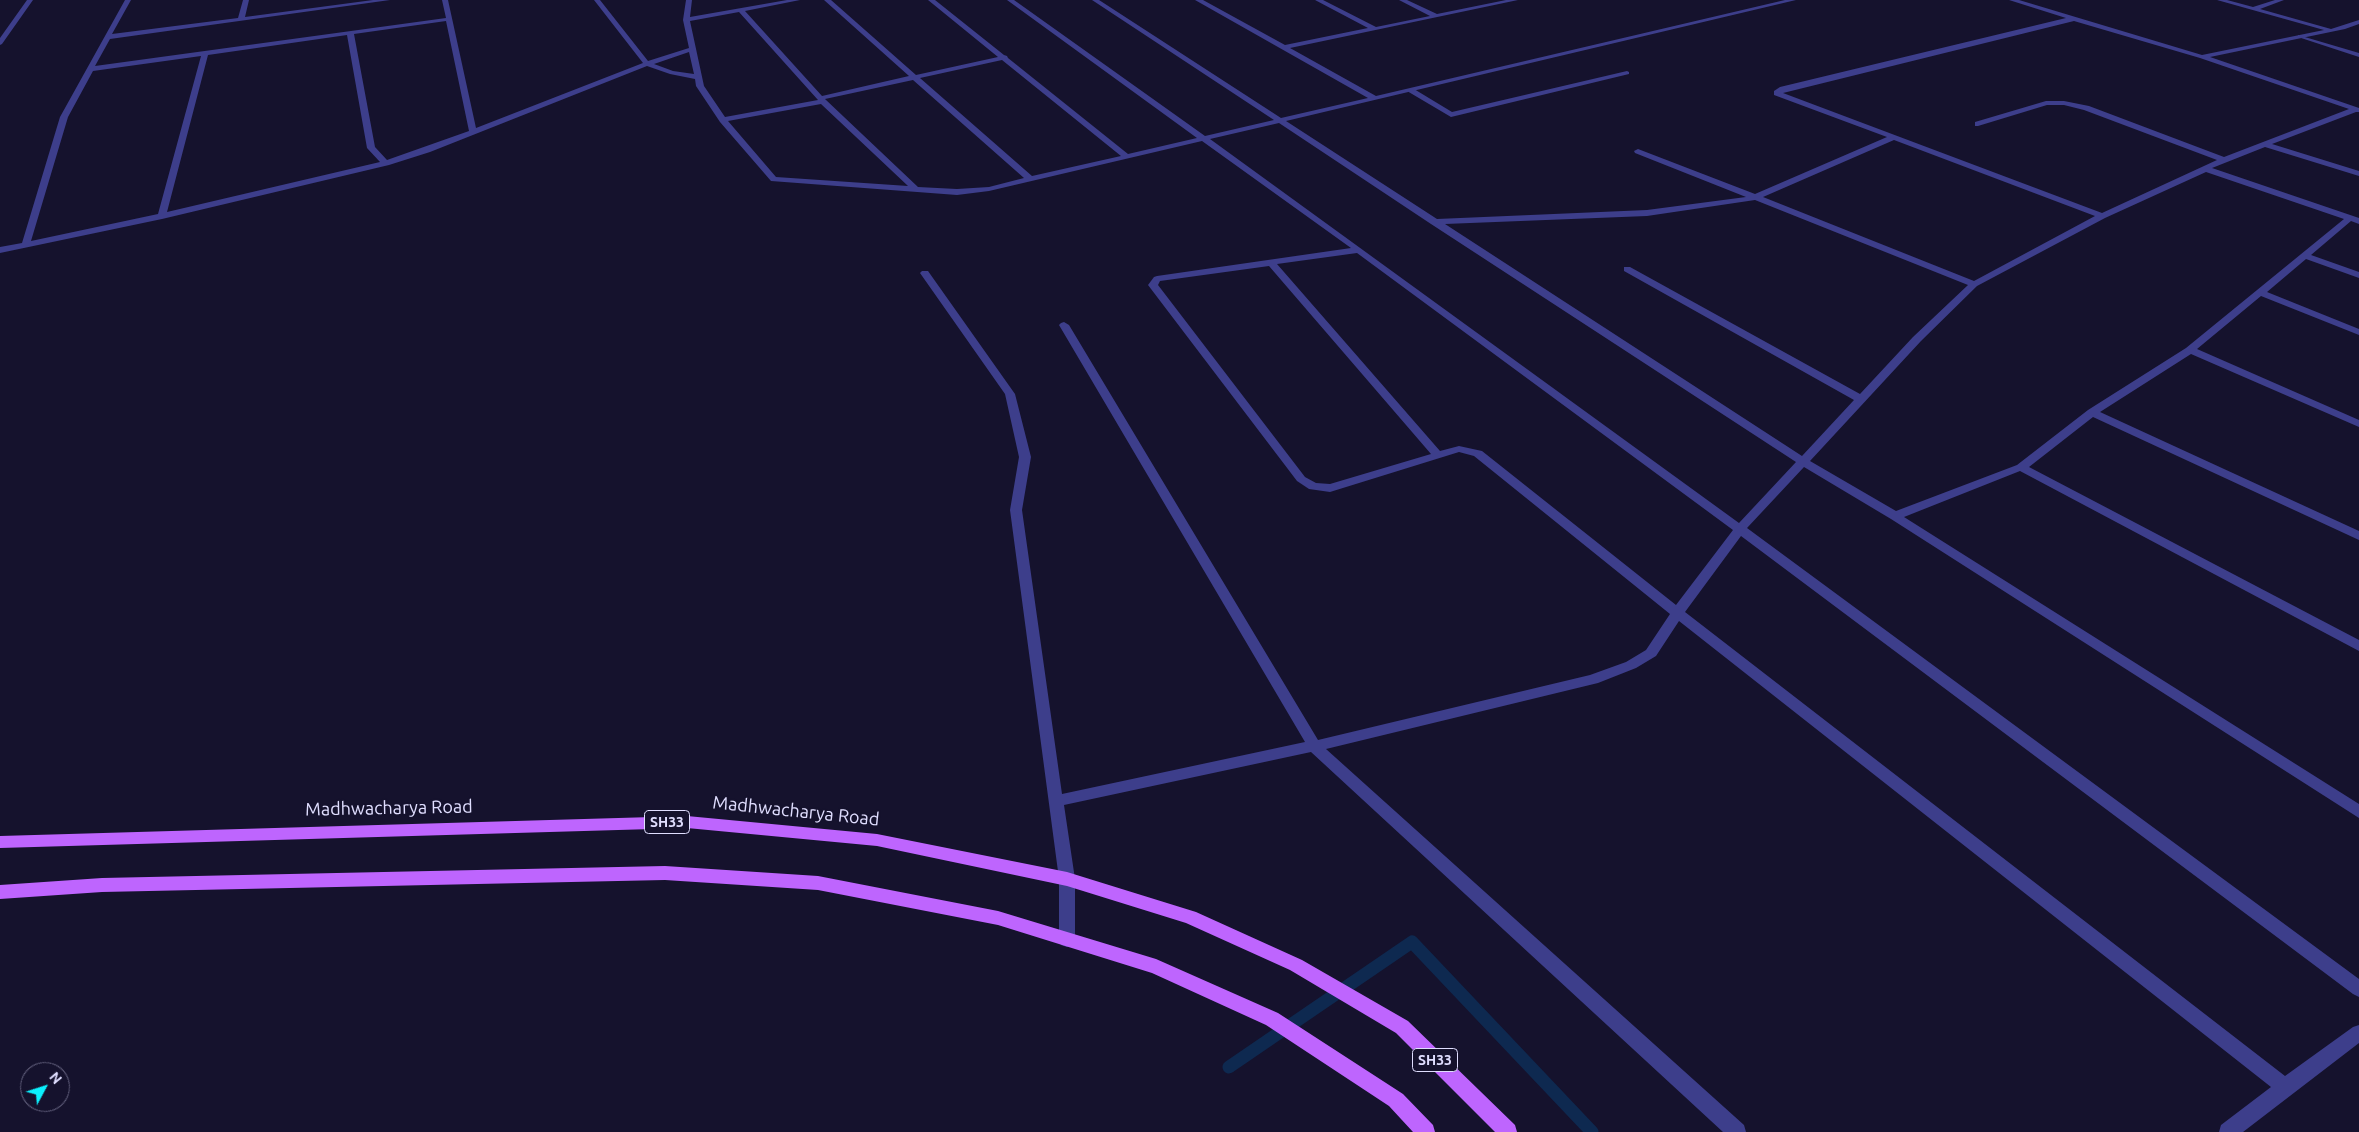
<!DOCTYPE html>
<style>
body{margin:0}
#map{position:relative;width:2359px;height:1132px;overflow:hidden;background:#15122d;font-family:Ubuntu,sans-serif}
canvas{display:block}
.north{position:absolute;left:20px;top:1062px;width:50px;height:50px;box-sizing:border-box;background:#15122d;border:1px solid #666481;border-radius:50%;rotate:50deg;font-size:14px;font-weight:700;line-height:20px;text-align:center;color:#e0deff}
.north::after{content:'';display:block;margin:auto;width:18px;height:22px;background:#0bf0fd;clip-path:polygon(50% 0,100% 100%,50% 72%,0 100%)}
</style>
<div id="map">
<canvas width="2359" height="1132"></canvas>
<div class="north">N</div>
</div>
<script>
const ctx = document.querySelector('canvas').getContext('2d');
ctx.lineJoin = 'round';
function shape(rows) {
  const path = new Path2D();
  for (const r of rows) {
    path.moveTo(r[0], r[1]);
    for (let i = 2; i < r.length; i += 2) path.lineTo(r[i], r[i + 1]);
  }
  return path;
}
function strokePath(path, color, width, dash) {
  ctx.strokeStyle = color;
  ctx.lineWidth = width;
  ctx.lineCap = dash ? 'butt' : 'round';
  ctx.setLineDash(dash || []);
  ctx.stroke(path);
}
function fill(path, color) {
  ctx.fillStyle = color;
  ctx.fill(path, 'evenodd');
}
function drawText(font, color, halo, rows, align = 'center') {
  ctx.font = font + ' Ubuntu,sans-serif';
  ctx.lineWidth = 4;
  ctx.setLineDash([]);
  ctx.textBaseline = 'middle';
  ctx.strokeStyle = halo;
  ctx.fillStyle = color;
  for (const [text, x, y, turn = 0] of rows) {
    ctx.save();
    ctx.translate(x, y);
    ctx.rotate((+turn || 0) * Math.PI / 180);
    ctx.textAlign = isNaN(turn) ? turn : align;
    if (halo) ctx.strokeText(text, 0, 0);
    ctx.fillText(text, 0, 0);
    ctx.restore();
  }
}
strokePath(shape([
 [1229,1067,1412,942,1592,1132]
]), '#0e2950', 13);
fill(shape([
 [2298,35,2359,53,2359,57,2298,37,2298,35],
 [1627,71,1629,72,1629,74,1451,117,1407,91,1414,89,1452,112,1627,71]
]), '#3d3e8b');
fill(shape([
 [27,0,33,0,2,44,0,45,0,38,27,0],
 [125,0,131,0,112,34,238,18,243,0,249,0,245,17,373,0,390,0,110,39,95,66,446,18,442,0,448,0,476,128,643,63,594,0,600,0,648,61,689,48,683,20,686,0,692,0,690,17,787,0,800,0,745,11,822,96,909,76,824,0,831,0,916,75,998,57,928,0,935,0,1004,55,1007,56,1008,58,1128,154,1197,138,1007,0,1014,0,1205,136,1274,120,1092,0,1099,0,1281,118,1368,98,1195,0,1203,0,1285,45,1368,28,1315,0,1323,0,1376,27,1430,16,1399,0,1407,0,1437,14,1506,0,1518,0,1290,48,1376,96,1785,0,1796,0,1286,121,1437,219,1647,210,1746,197,1635,153,1634,151,1638,149,1755,194,1887,137,1774,95,1774,91,1780,87,2066,18,2009,0,2019,0,2202,55,2324,30,2217,0,2227,0,2253,7,2275,0,2284,0,2260,9,2331,29,2359,20,2359,24,2345,29,2210,57,2359,108,2359,112,2356,112,2272,144,2359,171,2359,176,2265,147,2212,168,2359,218,2359,224,2351,221,2311,255,2359,272,2359,278,2306,259,2267,292,2359,329,2359,335,2261,296,2197,349,2359,420,2359,427,2191,354,2100,412,2359,531,2359,540,2093,417,2029,467,2359,640,2359,651,2020,471,1904,517,2359,804,2359,818,1891,519,1804,467,1747,528,2359,979,2359,997,2353,994,1741,536,1685,612,2285,1076,2353,1027,2359,1025,2359,1043,2243,1132,2219,1132,2221,1125,2271,1087,1679,621,1656,656,1636,668,1598,683,1326,749,1744,1125,1746,1132,1723,1132,1311,752,1064,805,1075,879,1075,940,1073,945,1067,947,1061,945,1059,940,1059,879,1010,510,1019,457,1005,394,920,273,922,271,928,271,1015,394,1031,457,1022,510,1062,794,1305,742,1059,325,1061,323,1064,322,1069,325,1318,740,1590,675,1626,662,1646,650,1670,614,1474,456,1459,452,1330,492,1309,489,1297,481,1148,285,1154,277,1157,276,1351,248,1202,141,989,191,957,195,771,181,720,122,696,86,695,79,670,74,647,66,430,152,389,165,162,219,0,253,0,247,22,243,60,117,125,0],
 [739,12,818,100,725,117,704,86,690,21,739,12],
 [446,21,469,131,387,160,375,147,354,34,446,21],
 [2074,21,2200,58,2349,109,2224,157,2089,106,2064,101,2046,101,1975,122,1975,126,1978,126,2047,105,2064,105,2084,110,2217,160,2102,213,1783,93,2074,21],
 [347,35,367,148,380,162,167,212,208,55,347,35],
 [689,52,694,74,673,71,654,64,689,52],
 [201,56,158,214,31,241,68,117,93,71,201,56],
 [1002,60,1121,156,1032,176,920,78,1002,60],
 [913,80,1024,178,989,187,957,189,918,187,825,99,913,80],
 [821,104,908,186,776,177,728,121,821,104],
 [1279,123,1431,224,1796,462,1739,523,1210,139,1279,123],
 [1894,140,2095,216,1974,281,1763,197,1894,140],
 [2206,172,2344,219,2186,348,2088,410,2017,465,1896,511,1810,461,1921,341,1977,286,2105,218,2206,172],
 [1755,200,1968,285,1913,337,1860,394,1630,267,1624,267,1624,271,1854,400,1802,456,1445,224,1647,216,1755,200],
 [1357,253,1733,530,1676,605,1482,451,1459,446,1440,451,1277,264,1357,253],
 [1269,266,1431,454,1330,484,1316,483,1305,477,1158,285,1160,281,1269,266]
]), '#3d3e8b');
fill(shape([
 [687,816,877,834,1067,872,1196,912,1302,960,1408,1021,1515,1125,1517,1132,1495,1132,1396,1033,1290,970,1186,923,1067,886,877,846,687,828,0,848,0,836,687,816],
 [665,866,818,876,998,911,1156,959,1278,1013,1403,1094,1433,1125,1435,1132,1413,1132,1389,1106,1266,1025,1152,973,998,925,818,890,665,880,102,892,0,899,0,885,102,878,665,866]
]), '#be65fe');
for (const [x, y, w] of [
 [667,822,45],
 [1435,1060,45]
]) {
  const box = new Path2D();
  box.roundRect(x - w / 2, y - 11.5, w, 23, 4);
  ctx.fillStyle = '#15122d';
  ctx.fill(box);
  strokePath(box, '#e0deff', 1);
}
drawText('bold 14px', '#e0deff', null, [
 ["SH33",667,822],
 ["SH33",1435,1060]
]);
drawText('18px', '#e0deff', '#15122d', [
 ["Madhwacharya Road",389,808,-1],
 ["Madhwacharya Road",796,811,6]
]);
</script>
